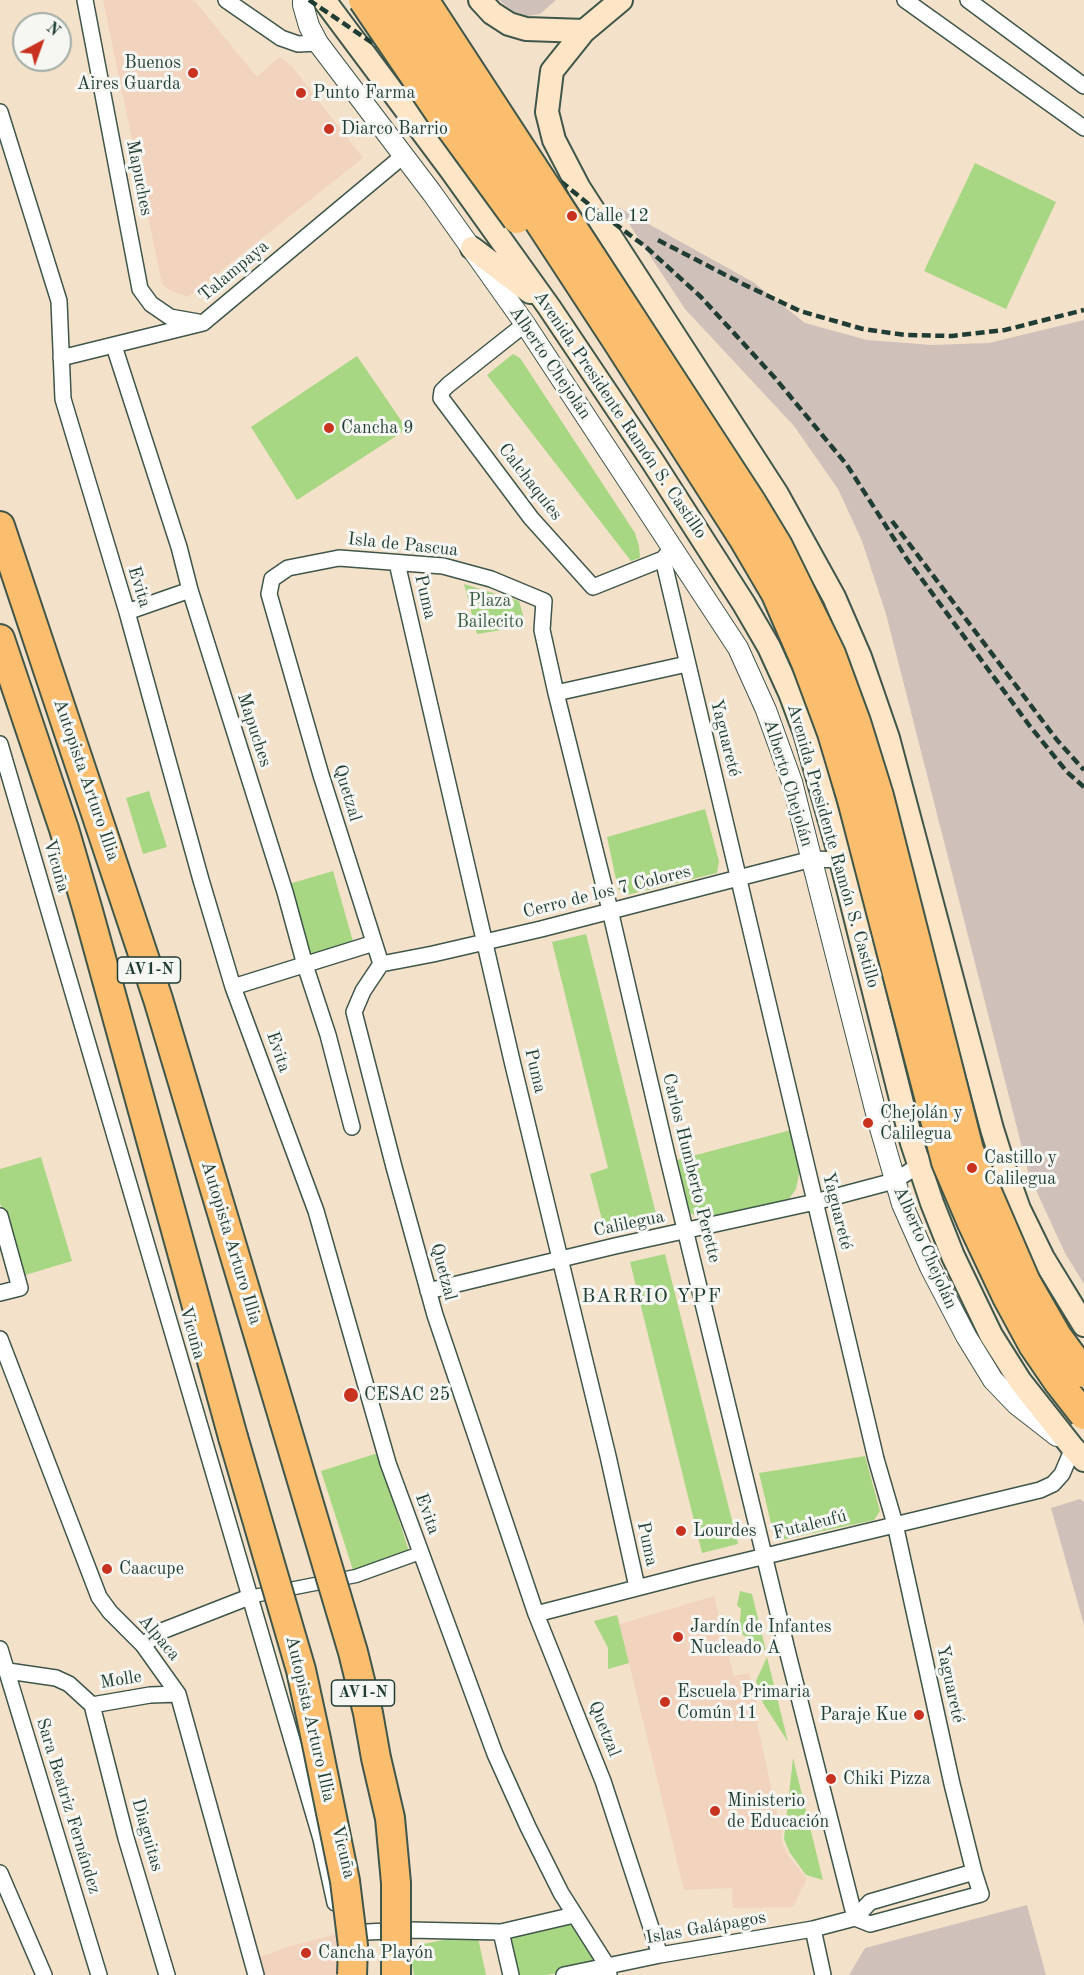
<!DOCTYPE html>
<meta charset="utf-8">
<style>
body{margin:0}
#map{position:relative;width:1084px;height:1975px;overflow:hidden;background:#f4e1c9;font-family:"Old Standard TT",serif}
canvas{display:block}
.north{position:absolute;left:12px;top:12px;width:60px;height:60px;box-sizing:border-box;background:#f6f6f2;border:2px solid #a0aca6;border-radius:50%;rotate:41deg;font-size:16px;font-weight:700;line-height:24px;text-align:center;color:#1f3d34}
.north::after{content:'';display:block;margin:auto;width:21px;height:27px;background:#c8321e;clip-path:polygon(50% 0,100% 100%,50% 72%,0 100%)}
</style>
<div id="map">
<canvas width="1084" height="1975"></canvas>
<div class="north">N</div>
</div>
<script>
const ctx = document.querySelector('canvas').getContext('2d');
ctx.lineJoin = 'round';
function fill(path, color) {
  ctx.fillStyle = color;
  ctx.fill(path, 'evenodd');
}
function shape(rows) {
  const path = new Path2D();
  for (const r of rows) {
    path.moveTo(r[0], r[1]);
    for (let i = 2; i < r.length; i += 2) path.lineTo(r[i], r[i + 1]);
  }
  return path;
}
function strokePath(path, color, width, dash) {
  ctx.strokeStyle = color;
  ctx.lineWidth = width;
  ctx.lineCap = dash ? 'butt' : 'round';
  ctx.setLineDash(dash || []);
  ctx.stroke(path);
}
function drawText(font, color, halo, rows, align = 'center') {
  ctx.font = font + ' "Old Standard TT",serif';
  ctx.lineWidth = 6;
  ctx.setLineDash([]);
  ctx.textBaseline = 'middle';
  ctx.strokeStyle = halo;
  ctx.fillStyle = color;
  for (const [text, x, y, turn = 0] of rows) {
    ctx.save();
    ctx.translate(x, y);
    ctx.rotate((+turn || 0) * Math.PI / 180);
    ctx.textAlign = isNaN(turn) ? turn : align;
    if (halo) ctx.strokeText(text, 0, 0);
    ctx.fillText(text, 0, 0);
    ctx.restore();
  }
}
fill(shape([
 [103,0,194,0,257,77,279,57,291,65,363,158,188,297,169,290,162,284],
 [714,1596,734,1676,749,1673,756,1699,758,1727,777,1814,784,1817,781,1839,787,1854,807,1879,793,1907,733,1908,732,1888,684,1890,629,1663,608,1669,608,1648,594,1621,617,1615,620,1624],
 [340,1933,340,1975,256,1975,252,1960,290,1946]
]), '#f2d4be');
fill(shape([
 [499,0,556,0,540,14,528,16,514,12],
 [618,207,753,282,805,323,867,340,932,345,989,343,1084,320,1084,1284,1065,1253,1029,1175,886,614,862,541,838,489,794,426,685,309],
 [1080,1499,1084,1502,1084,1625,1051,1508],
 [1027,1905,1046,1975,849,1975,865,1948]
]), '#cfc0ba');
fill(shape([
 [975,163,1056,202,1006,309,924,271],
 [513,354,520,358,635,533,639,546,640,558,631,561,487,375],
 [357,356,407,429,297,500,251,427],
 [464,584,519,601,526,626,477,634],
 [149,791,167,847,143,854,126,798],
 [705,809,719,861,717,873,627,895,618,889,607,837],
 [333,871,354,945,310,957,289,884],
 [586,934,658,1222,605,1231,590,1174,608,1168,552,942],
 [791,1130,800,1169,796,1189,789,1199,702,1219,690,1213,677,1160],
 [41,1157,72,1261,22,1276,0,1203,0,1169],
 [665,1254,738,1544,702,1553,630,1262],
 [378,1453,410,1555,354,1573,321,1471],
 [865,1456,880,1511,874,1520,781,1540,773,1532,759,1473],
 [740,1591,752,1594,766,1651,739,1632,741,1609,737,1605],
 [617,1615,629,1663,608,1669,608,1648,594,1621],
 [767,1657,788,1742,763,1703,756,1681],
 [793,1758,823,1880,806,1875,790,1853,784,1839],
 [572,1918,602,1966,546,1975,515,1975,504,1935],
 [477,1933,486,1975,414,1975,409,1947]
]), '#a8d784');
const pedestrian = shape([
 [249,1597,356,1576,420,1553]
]);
const minor = shape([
 [85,0,140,289,151,304,170,317,198,322],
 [226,0,281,38,298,44,318,43],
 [905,0,1084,128],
 [968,0,1084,86],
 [0,112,59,301,63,399,127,612,201,880,233,987,316,1211,388,1463,495,1754,528,1827,561,1893,608,1967,609,1975],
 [525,324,448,385,442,391,441,398,531,518,593,587,663,559,669,552],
 [114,346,179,547,190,590,285,892,305,965,328,1035,352,1127],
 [61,358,203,323,403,156],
 [663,559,876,1459,895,1524,952,1784,974,1872,981,1894,870,1924,855,1918,870,1902,974,1872],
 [397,563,513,1065,608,1456,637,1587],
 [127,612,190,590],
 [556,693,687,664],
 [0,744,321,1839,335,1903],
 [381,964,433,954,541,929,812,859,841,860],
 [233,987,374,943],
 [0,1216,20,1288,0,1293],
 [428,1291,615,1246,815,1202,894,1181,926,1161],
 [0,1339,99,1597,110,1612,143,1645,178,1694,256,1975],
 [536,1614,695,1573,1040,1490,1053,1484,1062,1474,1073,1448],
 [143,1645,162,1631,249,1597],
 [0,1649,99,1975],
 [8,1671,56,1678,69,1684,92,1705,150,1695,178,1694],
 [92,1705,126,1838,167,1975],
 [0,1873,44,1975],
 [813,1929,823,1975],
 [501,1932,511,1975],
 [346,1933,409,1930,501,1932,574,1915],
 [564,1975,660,1955,813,1929,855,1918,789,1658,667,1155,610,910,556,693,542,630,544,601,491,579,443,566,339,558,288,568,272,579,269,594,321,775,381,964,363,991,354,1012,394,1167,435,1315,536,1614,603,1781,660,1955]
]);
const tertiary = shape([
 [303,0,303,5,309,26,318,43,432,193,525,324,738,648,766,710,792,782,878,1121,902,1204,930,1267,966,1336,993,1380,1016,1404,1057,1436]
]);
const secondary = shape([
 [324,0,451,170,549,307,653,462,744,604,769,647,790,693,805,733,841,860,912,1143,932,1203,953,1256,991,1335,1020,1381,1073,1448,1084,1460],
 [480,0,492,13,509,24,526,29,584,31],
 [621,0,584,31,552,71,547,112,554,140,579,188,777,494,834,597,860,657,888,738,992,1129,1004,1167,1019,1209,1043,1258,1084,1325],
 [472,248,530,292]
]);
const motorway = shape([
 [0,526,158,999,284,1420],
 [0,639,64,829,88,911,233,1437]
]);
strokePath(pedestrian, '#3f564a', 15);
strokePath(minor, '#3f564a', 18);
strokePath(tertiary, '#3f564a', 22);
strokePath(secondary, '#3f564a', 26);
strokePath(motorway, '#3f564a', 32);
strokePath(pedestrian, '#fff', 12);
strokePath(minor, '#fff', 15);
strokePath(tertiary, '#fff', 20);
strokePath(secondary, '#fde5c5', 22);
strokePath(motorway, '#fbbe6e', 28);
strokePath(shape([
 [309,0,442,90,506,137,591,206,646,247,701,297,775,378,847,465,907,559,1029,725,1067,772,1084,787],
 [658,240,745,285,800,311,863,329,905,335,952,336,1005,330,1084,310],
 [892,521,1057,740,1084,770]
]), '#1f3d34', 4.5, [9, 4.5]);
const motorwayBridge = shape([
 [363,0,439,112,517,219],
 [394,0,617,341,743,538,776,594,806,663,832,733,852,800,946,1162,972,1223,1007,1297,1033,1345,1059,1383,1084,1415],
 [424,0,752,503,778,546,831,654,856,722,879,796,969,1150,1026,1282,1057,1336,1084,1373],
 [284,1420,353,1652,368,1713,376,1758,390,1818,396,1883,396,1975],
 [233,1437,301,1670,316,1739,345,1881,353,1946,352,1975]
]);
strokePath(motorwayBridge, '#3f564a', 32, []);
strokePath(motorwayBridge, '#fbbe6e', 28);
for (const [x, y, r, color] of [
 [193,73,6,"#c8321e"],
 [301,93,6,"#c8321e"],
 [329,129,6,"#c8321e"],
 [572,216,6,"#c8321e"],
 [329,428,6,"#c8321e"],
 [868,1123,6,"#c8321e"],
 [972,1168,6,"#c8321e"],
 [351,1395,8,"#c8321e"],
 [681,1531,6,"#c8321e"],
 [107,1569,6,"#c8321e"],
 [678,1637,6,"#c8321e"],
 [665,1702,6,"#c8321e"],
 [919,1715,6,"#c8321e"],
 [831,1779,6,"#c8321e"],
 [715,1811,6,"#c8321e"],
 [306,1953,6,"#c8321e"]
]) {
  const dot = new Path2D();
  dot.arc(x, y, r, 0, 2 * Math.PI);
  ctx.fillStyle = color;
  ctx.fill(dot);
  strokePath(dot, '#f6f6f2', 2);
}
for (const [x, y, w] of [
 [149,970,63],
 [363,1693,63]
]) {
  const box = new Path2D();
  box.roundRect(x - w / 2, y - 13, w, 26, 4.5);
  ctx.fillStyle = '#f6f6f2';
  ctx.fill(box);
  strokePath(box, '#1f3d34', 1.5);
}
drawText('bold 16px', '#1f3d34', null, [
 ["AV1-N",149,970],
 ["AV1-N",363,1693]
]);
drawText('18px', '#1f3d34', '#f6f6f2', [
 ["Buenos",181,63,"right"],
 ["Aires Guarda",181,84,"right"],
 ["Punto Farma",313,93],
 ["Diarco Barrio",341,129],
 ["Calle 12",584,216],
 ["Cancha 9",341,428],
 ["Chejolán y",880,1113],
 ["Calilegua",880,1134],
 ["Castillo y",984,1158],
 ["Calilegua",984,1179],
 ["CESAC 25",364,1395],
 ["Lourdes",693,1531],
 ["Caacupe",119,1569],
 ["Jardín de Infantes",690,1627],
 ["Nucleado A",690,1648],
 ["Escuela Primaria",677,1692],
 ["Común 11",677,1713],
 ["Paraje Kue",907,1715,"right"],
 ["Chiki Pizza",843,1779],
 ["Ministerio",727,1801],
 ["de Educación",727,1822],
 ["Cancha Playón",318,1953]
], 'left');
drawText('18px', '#1f3d34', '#f6f6f2', [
 ["Mapuches",139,178,79],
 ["Talampaya",234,271,-40],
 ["Alberto Chejolán",550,363,56],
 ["Avenida Presidente Ramón S. Castillo",620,415,56],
 ["Calchaquíes",530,482,52],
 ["Isla de Pascua",403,545,6],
 ["Evita",139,587,73],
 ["Puma",425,597,77],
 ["Mapuches",254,730,72],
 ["Yaguareté",725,738,76],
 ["Autopista Arturo Illia",86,780,71],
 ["Alberto Chejolán",788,783,73],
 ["Quetzal",347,793,73],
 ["Avenida Presidente Ramón S. Castillo",833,846,74],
 ["Vicuña",56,866,74],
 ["Cerro de los 7 Colores",607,892,-14],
 ["Evita",278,1052,71],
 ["Puma",535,1071,77],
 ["Carlos Humberto Perette",691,1168,76],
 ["Yaguareté",837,1211,76],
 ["Calilegua",629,1224,-12],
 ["Autopista Arturo Illia",231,1243,73],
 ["Alberto Chejolán",925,1248,66],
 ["Quetzal",443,1272,75],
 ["Vicuña",192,1333,74],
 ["Evita",427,1514,70],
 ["Futaleufú",810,1525,-14],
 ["Puma",647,1544,78],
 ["Alpaca",159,1638,50],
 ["Molle",121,1680,-9],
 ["Yaguareté",950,1684,78],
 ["Autopista Arturo Illia",310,1719,77],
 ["Quetzal",604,1729,68],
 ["Sara Beatriz Fernández",68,1806,73],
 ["Diaguitas",147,1835,74],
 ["Vicuña",343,1852,76],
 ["Islas Galápagos",706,1928,-10]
]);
drawText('18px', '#3a5c44', '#f6f6f2', [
 ["Plaza",490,601],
 ["Bailecito",490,622]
]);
ctx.letterSpacing = '1.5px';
drawText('20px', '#1f3d34', '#f6f6f2', [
 ["BARRIO YPF",652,1297]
]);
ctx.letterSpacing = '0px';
</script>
